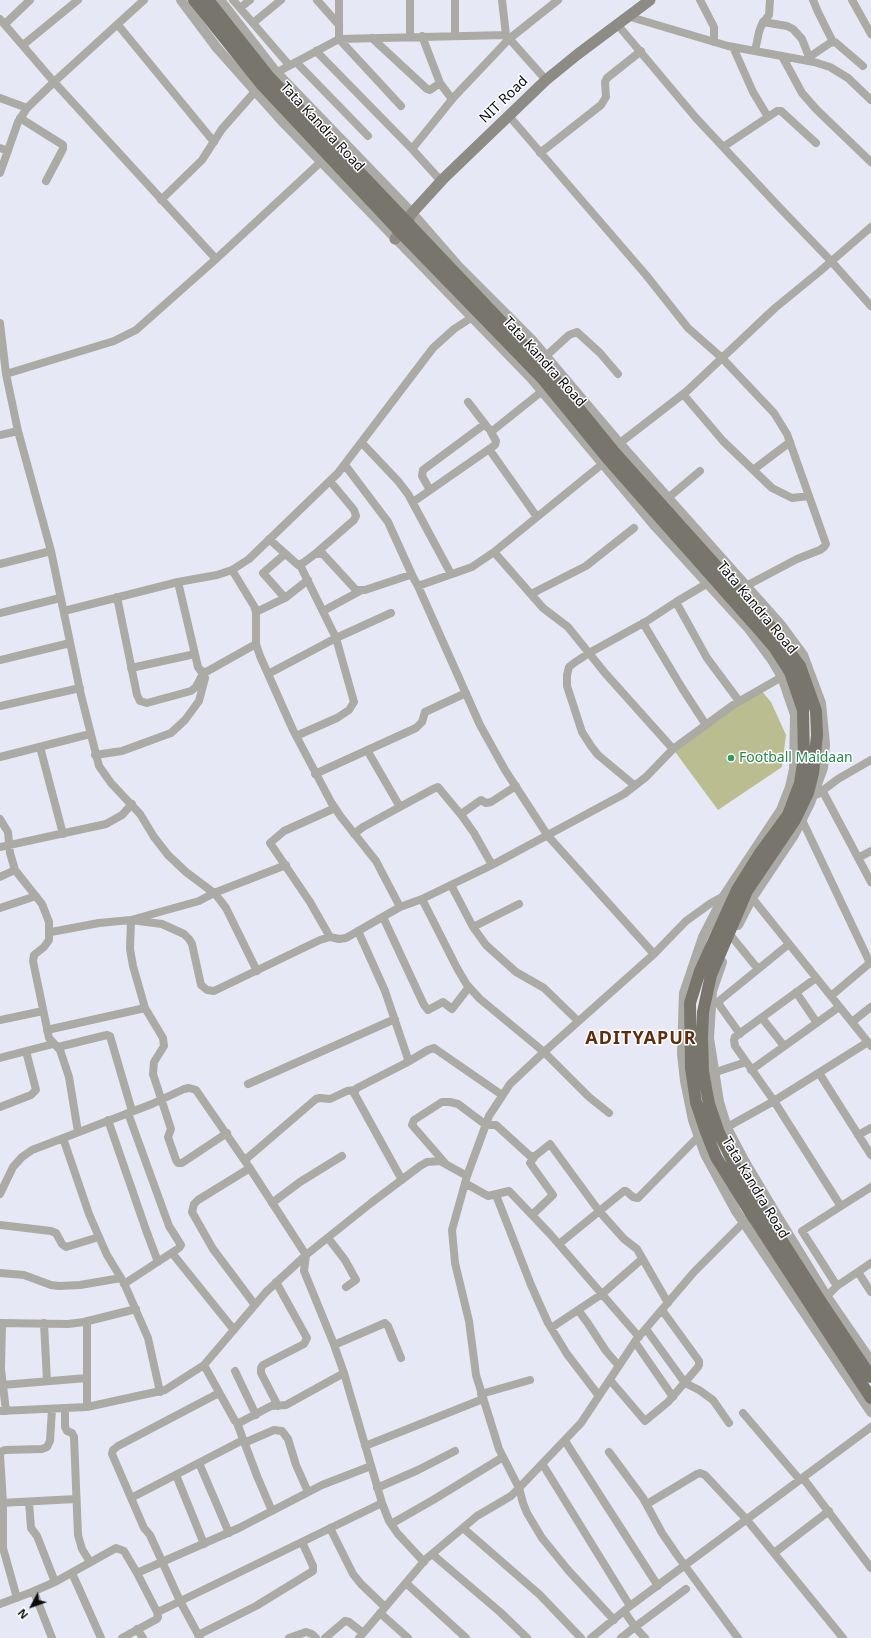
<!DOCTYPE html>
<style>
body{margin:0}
#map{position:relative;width:871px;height:1638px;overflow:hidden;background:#e6e9f5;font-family:"Noto Sans",sans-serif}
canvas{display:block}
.north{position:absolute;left:12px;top:1586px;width:40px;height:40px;-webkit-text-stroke:3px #fff;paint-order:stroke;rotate:229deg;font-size:11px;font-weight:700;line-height:16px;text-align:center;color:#0b0c0f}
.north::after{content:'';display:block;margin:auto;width:14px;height:18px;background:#0b0c0f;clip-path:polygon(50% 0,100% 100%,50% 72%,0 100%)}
</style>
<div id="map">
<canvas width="871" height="1638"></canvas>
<div class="north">N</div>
</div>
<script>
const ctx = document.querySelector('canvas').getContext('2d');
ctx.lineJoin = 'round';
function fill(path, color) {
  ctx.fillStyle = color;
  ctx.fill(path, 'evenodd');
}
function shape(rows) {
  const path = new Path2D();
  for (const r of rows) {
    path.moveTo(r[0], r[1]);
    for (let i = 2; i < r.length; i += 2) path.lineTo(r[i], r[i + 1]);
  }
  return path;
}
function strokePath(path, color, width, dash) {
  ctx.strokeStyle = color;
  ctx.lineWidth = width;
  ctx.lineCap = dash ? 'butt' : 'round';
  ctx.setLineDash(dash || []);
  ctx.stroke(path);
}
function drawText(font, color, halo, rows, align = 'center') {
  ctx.font = font + ' "Noto Sans",sans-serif';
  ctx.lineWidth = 3;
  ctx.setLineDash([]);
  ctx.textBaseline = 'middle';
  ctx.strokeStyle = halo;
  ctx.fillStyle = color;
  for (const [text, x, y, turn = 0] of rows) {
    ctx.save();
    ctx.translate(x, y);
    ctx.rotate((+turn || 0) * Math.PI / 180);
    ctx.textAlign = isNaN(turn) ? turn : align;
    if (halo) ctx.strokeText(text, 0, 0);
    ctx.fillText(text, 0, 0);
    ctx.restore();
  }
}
fill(shape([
 [760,689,771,702,786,735,782,767,718,810,673,749]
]), '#babd90');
strokePath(shape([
 [233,0,289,65],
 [317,0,339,25],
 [339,0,339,39,401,106],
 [502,0,506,35,546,80],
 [700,0,714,27,714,42],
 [813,0,818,12,833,42],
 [852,0,871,34],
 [240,8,250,0],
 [627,16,728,46,814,62,830,67,848,78,871,100],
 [0,19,54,82,216,259],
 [763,22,787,26,793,29,802,39,809,57],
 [253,23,281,0],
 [5,24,30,0],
 [617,24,696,118,780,208,831,261,871,306],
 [118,25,214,142],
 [422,36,440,83],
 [455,36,455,0],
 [410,37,410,0],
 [372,38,427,89,430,90,440,83,452,99],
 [23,45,78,0],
 [733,47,753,92,768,117],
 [316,51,412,149,441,181],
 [755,51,759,32,762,24,769,15,770,0],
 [782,56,802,93,816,109,871,162],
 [805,60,830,43,835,42,863,66],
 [296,62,368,136],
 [272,75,339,39,506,35],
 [0,98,27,108],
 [509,116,646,275,688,328,722,358,774,413,787,434,826,544,824,547,820,550,797,559,746,586],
 [20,118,63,145,63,149,46,181],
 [723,147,777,111,781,111,816,143],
 [0,148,8,151],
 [412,149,454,97,509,39,558,0],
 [540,153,601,105,606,97,605,82,607,78,641,51],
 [0,173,18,122,27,108,54,82,144,0],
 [161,200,202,160,222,129,259,87],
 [0,323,6,374,18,431,51,551,81,695,99,766,111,783,140,814,154,837,168,855,186,872,214,893,220,900,226,908,257,971],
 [546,356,569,335,577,332,600,353,618,374],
 [6,374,114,341,136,330,216,259,325,158],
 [683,394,723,441,772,488,792,498,809,496],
 [468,402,488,428],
 [0,435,18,431],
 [362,443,398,481,408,494,451,574],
 [616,446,687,391,775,308,819,272,871,227],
 [489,449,537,517],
 [606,461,494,552,543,608,568,627,605,673,673,749],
 [345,465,388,522,413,577],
 [753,470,790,442],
 [430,490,422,476,423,470,485,424],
 [668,498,700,471],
 [413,502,495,445,496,441,491,432,546,388],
 [269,539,298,565,303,563,315,554,323,554,356,590,365,590,410,575,413,577,418,586],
 [494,552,472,567,418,586,480,725,505,770,548,836,654,954],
 [285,554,263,573,285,598],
 [315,554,354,520,356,516,354,510,330,481],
 [0,564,51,551],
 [232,570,254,606,256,612,256,644,260,656,293,730,331,802,341,817,376,861,400,907,422,899,457,968,467,985,480,999,544,1052,510,1084,489,1116,467,1176,452,1230,455,1263,469,1321,476,1375,499,1449,519,1488,511,1496,477,1516,426,1559,359,1638],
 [178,582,198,667,201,671,206,672,256,644],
 [531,594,586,566,634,528],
 [117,597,137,695,140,701,147,703,191,691,196,687,204,672],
 [676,602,708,583],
 [64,611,178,582,217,575,232,570,249,559,338,473,433,348,454,329,471,318],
 [323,611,360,591],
 [256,612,285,598,308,580],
 [0,613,60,598],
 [643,623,682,688,706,725],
 [0,660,70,643],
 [131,668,195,654],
 [268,674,336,638,391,613],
 [0,706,80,688],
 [296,736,337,718,349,710,354,702,336,638,300,565],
 [40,747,63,834],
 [367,750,400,807],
 [95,755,122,751,171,733,185,720,199,701,205,678],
 [0,757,90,734],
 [315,774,416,728,422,722,425,712,466,693],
 [634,785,598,755,591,746,582,732,567,686,567,675,569,667,574,663,589,653,647,621,676,602,707,658,739,701],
 [822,790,871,882],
 [818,794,838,779,871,760],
 [461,814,481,800,486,803,491,802,516,786],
 [0,819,8,832,10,853,15,870,42,904,49,922,49,940,44,947,34,955,33,961,49,1038,60,1050,69,1077,78,1132],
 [802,820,870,963],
 [354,834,363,827,433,789,438,787,462,816,474,833,492,865],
 [0,847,106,824,122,815,132,804],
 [858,858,871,851],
 [0,877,15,870],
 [451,885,473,927,486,945,516,972,544,988,578,1021],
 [749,894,871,1046],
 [422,899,492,865,624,794,646,777,673,749,733,705,787,674],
 [0,908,36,896],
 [383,917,424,1005,428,1010,443,1002,452,1009,469,987],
 [473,927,519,904],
 [358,931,385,991,408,1059,406,1063,357,1088,354,1093,402,1180],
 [51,932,99,923,131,920,162,924,184,934,189,939,192,944,201,985,207,990,214,991,320,940,330,937,339,939,346,938,400,907],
 [330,937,310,902,270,843,284,831,335,808],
 [732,937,758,969],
 [816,978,735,1037,734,1040,735,1046,774,1101,868,1042],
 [796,992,817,1023],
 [831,996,871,962],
 [762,1018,784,1046],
 [0,1020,43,1011],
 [852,1022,871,1007],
 [47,1030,145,1008],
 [740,1034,720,1006,719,1001,789,944],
 [58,1047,107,1035,110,1036,132,1111],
 [0,1058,53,1044],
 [406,1063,428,1050,434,1048,502,1095],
 [751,1070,839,1007],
 [713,1073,746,1062],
 [819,1073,871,1155],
 [248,1084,395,1019],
 [0,1107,31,1095,36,1090,26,1051],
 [609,1113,589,1097,544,1052,654,954,686,921,711,903,726,895],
 [108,1120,146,1230,158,1262],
 [722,1130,774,1101,840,1205],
 [227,1133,182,1163,178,1163,176,1160,168,1137,171,1129,153,1074,154,1062,164,1046,163,1038,145,1008,133,966,130,949,131,920,199,901,214,893,286,865],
 [858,1135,871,1128],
 [63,1138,89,1214,99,1237,107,1255,124,1283,148,1338,160,1392],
 [245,1160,316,1099,320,1098,330,1099,347,1091,355,1090],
 [445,1163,412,1125,414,1120,442,1102,450,1102,458,1104,486,1125,496,1125,530,1156,535,1156,550,1144,599,1211,624,1239,637,1249,668,1303],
 [250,1168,198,1200,194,1204,192,1212,213,1249,255,1305],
 [465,1183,488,1196,509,1191,511,1193,550,1234,639,1337],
 [0,1194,13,1167,22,1157,32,1150,152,1104,184,1089,189,1088,196,1090,249,1167,306,1255,304,1271,333,1342,344,1373,382,1503,389,1521,398,1534,424,1562],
 [496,1195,531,1285,548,1323,567,1354,599,1396],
 [272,1203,300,1182,342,1156],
 [532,1215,553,1195,530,1163,535,1156],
 [0,1225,51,1231,56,1233,62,1244,66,1247,99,1237],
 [328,1238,345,1260,356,1280,346,1287],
 [559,1244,624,1191,626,1191,633,1197,638,1198,699,1136],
 [172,1253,234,1330],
 [858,1272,871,1292],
 [0,1273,24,1275,51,1285,59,1286,80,1285,121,1278],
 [276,1282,307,1338,304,1344,263,1365,261,1368,261,1373,278,1406],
 [124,1284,179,1248,181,1245,169,1226,128,1113],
 [837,1286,802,1231,871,1187],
 [823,1300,837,1286,871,1263],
 [578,1310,587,1322,606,1351,619,1366],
 [0,1323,68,1324,84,1322,136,1309],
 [2,1323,1,1369,6,1411],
 [44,1323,47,1381],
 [551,1328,602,1294,642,1259],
 [646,1329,685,1383,699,1390,713,1400,729,1423],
 [635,1342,673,1397],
 [334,1345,385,1323,388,1326,401,1358],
 [204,1365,235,1421,239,1423,271,1406,286,1405,344,1373],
 [235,1371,256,1415],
 [610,1380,645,1421,668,1402,698,1367,699,1365,699,1361,662,1310],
 [2,1385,87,1378],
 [481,1394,530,1380],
 [87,1407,87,1321],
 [65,1408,65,1427,67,1431,72,1433,74,1437,78,1535,82,1549,90,1562],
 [0,1411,87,1407,165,1390,204,1365,266,1292,306,1255,371,1203,420,1166,427,1162,440,1161,467,1176],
 [743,1413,800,1480],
 [237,1423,257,1476,272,1511],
 [565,1441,658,1586],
 [244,1443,274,1430,282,1431,288,1439,296,1465,308,1492],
 [365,1446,483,1399],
 [609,1452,643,1498,662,1533,677,1555,738,1638],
 [0,1453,0,1452,5,1450,42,1449,47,1447,50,1441,52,1409],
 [0,1455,3,1503,3,1548,17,1598],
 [199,1463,229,1533],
 [543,1465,630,1606],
 [176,1475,204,1544],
 [803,1478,871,1568],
 [377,1488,418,1470,455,1451],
 [131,1498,243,1440],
 [29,1502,31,1528,37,1536,55,1582],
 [0,1503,76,1499],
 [647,1504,697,1474,700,1473,705,1475,747,1520,843,1638],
 [391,1524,433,1500,503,1457],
 [330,1528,353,1574,361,1584,385,1607],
 [463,1528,540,1595,581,1638],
 [774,1553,829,1511],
 [432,1554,500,1612,527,1638],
 [72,1573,101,1638],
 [137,1573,239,1528,322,1485,371,1466],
 [406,1583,466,1638],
 [34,1592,52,1638],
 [0,1604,32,1592,55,1582,116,1548,124,1551,137,1573,156,1610,160,1611,382,1503],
 [380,1613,408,1638],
 [614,1620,568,1570,542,1538,527,1513,523,1503,519,1488,581,1423,636,1340,694,1272,755,1211],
 [137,1629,143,1638],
 [198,1635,256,1606,313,1571,313,1566,302,1542],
 [122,1638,157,1619,158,1617,157,1612],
 [200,1638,180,1601,150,1535,144,1528,112,1454,113,1450,118,1446,219,1393],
 [289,1638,306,1632,312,1634,316,1638],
 [325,1638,345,1621,349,1622,363,1633],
 [591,1638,630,1606,871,1427],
 [621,1638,635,1627,624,1611],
 [645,1638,635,1627,686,1589]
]), '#acaaa5', 8);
strokePath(shape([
 [181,0,217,48,281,120,532,379,655,526,749,629,772,660,782,677,795,715,794,769,790,787,781,810,724,896,703,937,684,993,682,1054,685,1081,693,1120,705,1154,736,1211,871,1412],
 [220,0,276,72,412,213,459,267,532,340,620,444,781,625,803,655,821,703,825,744,823,768,810,803,794,835,752,898,738,925],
 [722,962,712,991,709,1038,719,1102,727,1128,745,1162,776,1214,827,1297,871,1361]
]), '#acaaa5', 10);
strokePath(shape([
 [395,239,412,213,444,178,546,80,578,54,650,0]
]), '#8e8b84', 11);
strokePath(shape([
 [194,0,262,85,400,232,542,378,608,459,761,632,774,647,790,672,803,710,804,757,800,783,788,815,760,853,737,890,700,971,690,1003,691,1068,696,1102,706,1132,716,1157,752,1215,871,1398],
 [208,0,269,77,550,373,615,453,771,627,800,666,816,711,817,735,813,773,808,793,795,820,747,891,711,975,703,1012,702,1037,703,1071,709,1104,719,1133,738,1172,821,1302,871,1377]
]), '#78756c', 12);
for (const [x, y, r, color] of [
 [731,758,4,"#2e9e5b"]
]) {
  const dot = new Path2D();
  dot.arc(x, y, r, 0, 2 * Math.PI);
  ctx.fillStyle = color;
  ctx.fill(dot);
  strokePath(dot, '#fff', 1.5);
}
drawText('14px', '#0b0c0f', '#fff', [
 ["NIT Road",504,100,-44],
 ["Tata Kandra Road",322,127,47],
 ["Tata Kandra Road",544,362,48],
 ["Tata Kandra Road",757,608,50],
 ["Tata Kandra Road",755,1188,59]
]);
drawText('14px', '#27864d', '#fff', [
 ["Football Maidaan",739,758]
], 'left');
ctx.letterSpacing = '1px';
drawText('bold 18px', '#5c2e0f', '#fff', [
 ["ADITYAPUR",641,1039]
]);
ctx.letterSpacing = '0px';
</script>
